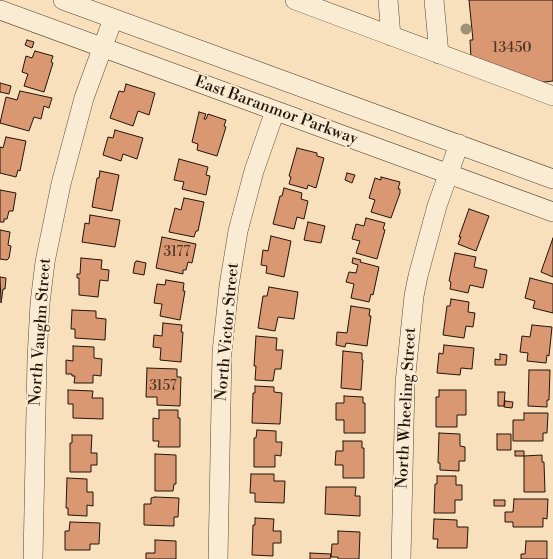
<!DOCTYPE html>
<style>
body{margin:0}
canvas{display:block;background:#f8e0bc}
</style>
<canvas width="553" height="559"></canvas>
<script>
const ctx = document.querySelector('canvas').getContext('2d');
ctx.lineJoin = 'round';
function fill(path, color) {
  ctx.fillStyle = color;
  ctx.fill(path, 'evenodd');
}
function shape(rows) {
  const path = new Path2D();
  for (const r of rows) {
    path.moveTo(r[0], r[1]);
    for (let i = 2; i < r.length; i += 2) path.lineTo(r[i], r[i + 1]);
  }
  return path;
}
function strokePath(path, color, width, dash) {
  ctx.strokeStyle = color;
  ctx.lineWidth = width;
  ctx.lineCap = dash ? 'butt' : 'round';
  ctx.setLineDash(dash || []);
  ctx.stroke(path);
}
function drawText(font, color, halo, rows, align = 'center') {
  ctx.font = font + ' "Libre Bodoni",serif';
  ctx.lineWidth = 4;
  ctx.setLineDash([]);
  ctx.textBaseline = 'middle';
  ctx.strokeStyle = halo;
  ctx.fillStyle = color;
  for (const [text, x, y, turn = 0] of rows) {
    ctx.save();
    ctx.translate(x, y);
    ctx.rotate((+turn || 0) * Math.PI / 180);
    ctx.textAlign = isNaN(turn) ? turn : align;
    if (halo) ctx.strokeText(text, 0, 0);
    ctx.fillText(text, 0, 0);
    ctx.restore();
  }
}
const building = shape([
 [469,0,553,0,553,81,536,83,471,58,470,40,473,40,469,0],
 [27,40,34,42,32,48,25,45,27,40],
 [35,51,53,56,51,62,53,63,44,92,24,86,28,74,22,72,26,56,32,58,35,51],
 [0,83,11,86,9,94,0,92,0,83],
 [126,84,155,93,149,115,138,111,133,126,110,118,119,91,124,92,126,84],
 [20,91,52,98,49,108,44,106,41,119,34,117,29,131,0,123,6,97,17,100,20,91],
 [199,112,206,114,204,119,206,119,208,114,226,120,224,126,226,127,217,156,197,150,198,144,192,142,199,112],
 [115,130,143,138,137,159,123,154,121,161,103,155,108,137,113,138,115,130],
 [6,137,26,141,20,171,18,170,16,177,0,173,0,147,3,148,6,137],
 [297,148,317,153,317,156,324,158,316,188,308,185,307,189,289,184,291,177,289,176,297,148],
 [179,159,208,167,206,175,210,176,206,195,182,189,184,182,174,180,179,159],
 [100,171,119,175,112,211,92,207,97,178,99,178,100,171],
 [347,173,355,175,352,183,345,180,347,173],
 [381,177,400,182,398,189,400,189,400,193,391,218,371,212,375,200,369,198,375,178,381,180,381,177],
 [284,188,302,193,301,199,308,201,304,219,297,217,294,229,273,224,280,196,282,196,284,188],
 [0,190,16,193,13,211,9,211,7,219,4,219,4,222,0,222,0,190],
 [184,198,204,202,198,231,196,231,194,237,169,232,175,208,181,210,184,198],
 [469,209,489,216,476,251,458,244,461,237,459,237,469,209],
 [90,215,120,220,115,247,82,242,85,223,89,224,90,215],
 [366,218,385,223,383,229,385,230,377,259,356,253,360,241,352,239,356,224,364,226,366,218],
 [308,222,325,226,321,243,304,240,308,222],
 [0,230,10,232,8,245,11,246,9,258,7,260,0,259,0,230],
 [271,236,291,241,284,277,266,273,267,266,261,265,263,250,268,251,271,236],
 [162,237,196,244,192,263,188,262,186,270,183,270,183,274,156,268,162,237],
 [553,238,553,277,541,272,553,238],
 [455,253,476,257,474,267,487,270,483,288,470,285,468,293,450,289,451,282,449,281,455,253],
 [81,258,102,260,101,269,109,270,108,281,100,280,98,297,79,295,79,278,77,278,77,274,80,274,81,258],
 [353,258,361,260,360,262,379,267,373,295,371,294,369,302,351,298,354,284,346,282,349,272,356,273,358,265,352,263,353,258],
 [137,261,146,263,144,275,133,273,135,262,137,261],
 [0,277,6,278,5,289,3,289,1,303,0,277],
 [530,278,553,284,553,313,533,308,535,301,525,298,530,278],
 [166,280,184,283,183,291,185,291,180,320,160,316,162,304,154,303,157,284,165,285,166,280],
 [269,287,298,292,294,319,278,317,275,331,258,328,263,296,267,296,269,287],
 [451,299,469,302,468,312,475,313,473,327,466,326,464,338,443,335,447,306,450,306,451,299],
 [351,306,370,309,369,316,371,316,367,346,346,343,345,347,336,345,337,332,347,333,351,306],
 [72,310,96,311,96,318,106,319,105,340,75,338,75,329,71,329,72,310],
 [163,323,182,325,181,332,183,332,181,362,160,360,161,348,153,347,154,335,162,336,163,323],
 [532,325,552,327,549,356,547,355,546,363,527,361,528,353,520,352,522,336,530,337,532,325],
 [256,336,277,338,276,350,283,350,281,369,275,369,273,381,255,380,256,366,254,366,256,336],
 [444,345,474,348,472,369,461,368,460,375,437,373,439,353,443,354,444,345],
 [73,346,94,347,94,358,102,359,101,376,93,375,93,383,74,383,75,376,72,376,72,374,66,374,66,360,73,361,73,346],
 [343,351,362,353,362,360,363,360,361,390,341,388,343,351],
 [500,354,507,355,506,365,495,365,495,359,500,360,500,354],
 [147,368,177,369,177,377,181,377,180,406,157,405,157,397,146,397,147,368],
 [529,370,550,370,549,400,547,400,547,407,528,406,529,370],
 [255,386,274,387,274,392,282,393,280,424,252,423,253,393,255,393,255,386],
 [68,390,93,391,92,398,103,398,103,419,73,418,73,404,68,404,68,390],
 [439,390,466,390,466,415,457,415,457,427,436,427,436,397,439,397,439,390],
 [498,392,505,392,504,406,498,406,498,392],
 [344,396,363,397,363,403,365,403,365,433,344,433,344,420,336,420,336,403,344,403,344,396],
 [505,401,513,402,512,408,504,407,505,401],
 [159,410,178,410,178,418,180,418,180,447,158,447,159,441,153,441,153,418,159,419,159,410],
 [524,413,548,413,547,433,543,433,543,441,513,441,513,420,524,420,524,413],
 [257,430,276,431,276,442,282,442,281,456,275,455,275,467,254,467,254,438,256,438,257,430],
 [439,433,460,434,460,446,465,447,465,461,459,461,459,471,440,470,440,463,438,463,439,433],
 [497,434,511,434,511,450,497,450,497,434],
 [72,435,92,435,91,453,97,453,97,465,91,465,91,472,70,472,70,443,72,443,72,435],
 [343,441,362,441,362,448,364,448,364,478,343,478,343,465,335,465,336,451,343,451,343,441],
 [515,451,524,451,524,456,542,455,542,462,544,462,545,492,524,492,524,456,515,456,515,451],
 [155,454,176,455,176,484,174,484,173,491,155,491,155,454],
 [251,474,274,474,274,481,285,481,284,503,255,502,255,493,250,493,251,474],
 [437,476,456,476,456,485,462,485,462,500,455,500,455,513,434,513,435,484,437,484,437,476],
 [67,478,87,479,87,492,93,492,93,506,87,505,87,516,68,515,68,508,66,508,67,478],
 [326,487,356,487,355,496,360,496,360,516,325,514,326,487],
 [155,497,179,498,178,517,174,517,174,526,144,525,144,504,151,504,151,498,155,497],
 [514,499,548,499,547,519,543,518,543,527,513,527,513,522,505,522,505,512,513,512,514,499],
 [494,500,505,500,505,506,494,506,494,500],
 [255,518,274,519,273,531,281,531,281,543,273,543,273,556,252,555,253,525,255,525,255,518],
 [434,519,457,520,457,527,468,527,467,548,437,548,438,539,433,539,434,519],
 [70,522,100,523,99,544,90,544,90,550,65,550,65,531,69,531,70,522],
 [338,531,360,532,359,559,338,559,338,557,331,557,332,544,338,544,338,531],
 [155,540,176,541,176,559,146,559,146,553,155,553,155,540],
 [526,541,547,541,547,559,521,559,521,554,525,554,526,541],
 [310,553,331,554,330,559,310,559,310,553]
]);
fill(building, '#d99772');
strokePath(building, '#22140b', 1);
const minor = shape([
 [63,0,553,179],
 [295,0,553,96],
 [388,0,391,36],
 [434,0,439,54],
 [0,10,553,212],
 [33,559,37,359,40,303,45,262,61,184,84,98,113,19],
 [218,559,222,352,229,286,238,231,254,171,275,111],
 [401,559,405,383,414,296,418,276,437,206,459,144]
]);
strokePath(minor, '#584737', 20);
strokePath(minor, '#faebd3', 19);
ctx.fillStyle = '#a09174';
for (const [x, y] of [
 [466,29]
]) {
  ctx.beginPath();
  ctx.arc(x, y, 5.5, 0, 2 * Math.PI);
  ctx.fill();
}
drawText('14px', '#503525', null, [
 ["13450",512,49],
 ["3177",177,253],
 ["3157",163,387]
]);
drawText('16px', '#22140b', '#faebd3', [
 ["East Baranmor Parkway",276,111,20],
 ["North Vaughn Street",41,332,-86],
 ["North Victor Street",228,332,-85],
 ["North Wheeling Street",407,408,-87]
]);
</script>
